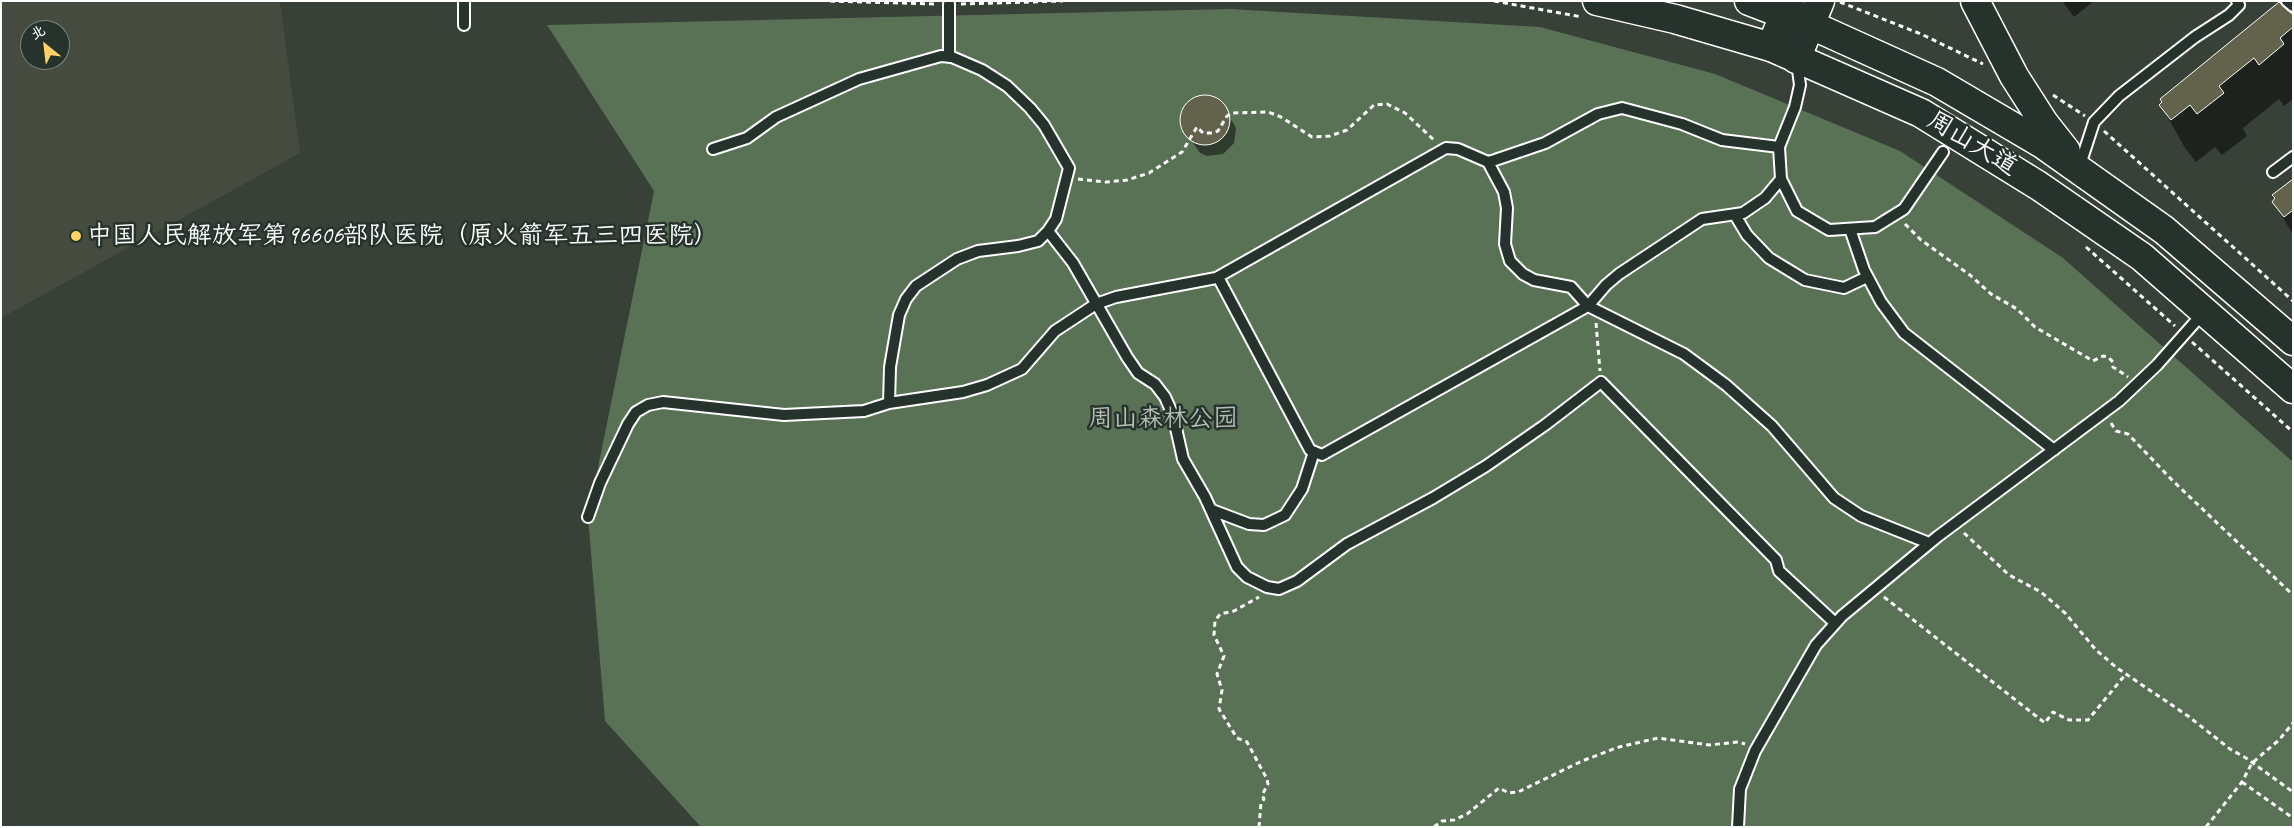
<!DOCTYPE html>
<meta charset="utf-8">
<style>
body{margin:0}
#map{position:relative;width:2294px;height:828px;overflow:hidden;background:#384137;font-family:Caveat,"LXGW WenKai TC",sans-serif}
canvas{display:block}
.frame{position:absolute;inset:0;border:2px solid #fff;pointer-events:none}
.north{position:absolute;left:20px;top:20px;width:50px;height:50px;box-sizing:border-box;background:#26332d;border:1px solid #7d8581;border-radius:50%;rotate:331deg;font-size:14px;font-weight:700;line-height:20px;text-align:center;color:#fff}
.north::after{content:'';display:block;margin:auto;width:18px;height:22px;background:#ffd166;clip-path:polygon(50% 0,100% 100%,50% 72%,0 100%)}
</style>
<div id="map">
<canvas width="2294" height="828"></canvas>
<div class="frame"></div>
<div class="north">北</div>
</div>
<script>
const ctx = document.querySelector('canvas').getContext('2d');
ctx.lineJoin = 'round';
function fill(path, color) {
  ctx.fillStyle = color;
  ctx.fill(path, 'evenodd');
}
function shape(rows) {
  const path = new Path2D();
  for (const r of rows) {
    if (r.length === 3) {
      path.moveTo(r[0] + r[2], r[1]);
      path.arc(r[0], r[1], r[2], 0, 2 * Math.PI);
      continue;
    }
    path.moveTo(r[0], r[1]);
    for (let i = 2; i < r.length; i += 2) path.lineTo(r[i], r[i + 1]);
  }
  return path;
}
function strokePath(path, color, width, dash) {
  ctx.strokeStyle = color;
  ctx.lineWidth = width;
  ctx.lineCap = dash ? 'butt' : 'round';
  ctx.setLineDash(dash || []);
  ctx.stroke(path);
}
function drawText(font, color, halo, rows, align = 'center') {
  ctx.font = font + ' Caveat,"LXGW WenKai TC",sans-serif';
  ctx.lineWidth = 5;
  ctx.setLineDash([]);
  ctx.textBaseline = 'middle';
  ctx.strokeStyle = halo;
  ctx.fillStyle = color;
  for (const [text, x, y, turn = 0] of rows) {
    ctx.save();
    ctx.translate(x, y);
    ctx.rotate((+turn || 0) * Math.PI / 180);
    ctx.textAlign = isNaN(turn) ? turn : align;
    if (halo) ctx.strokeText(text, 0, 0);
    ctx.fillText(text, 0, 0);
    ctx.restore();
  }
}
fill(shape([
 [1,1,280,2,300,153,1,318],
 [30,30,60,30,60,60,30,60]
]), '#454b3e');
fill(shape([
 [1230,9,1540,27,1715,74,1900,151,2063,258,2293,462,2293,827,701,827,605,721,588,517,654,191,547,25]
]), '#597155');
fill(shape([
 [2062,1,2094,1,2074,17],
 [2293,17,2293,99,2284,106,2279,99,2243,128,2247,136,2222,155,2215,147,2196,162,2185,148,2161,105],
 [1208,96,1222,103,1236,128,1234,143,1223,154,1207,156,1200,153,1183,128,1183,112,1193,99],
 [2293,180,2293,235,2274,202]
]), '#0007');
const building = shape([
 [2279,2,2293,15,2293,27,2280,38,2284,44,2259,65,2254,58,2219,86,2224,93,2197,114,2190,105,2171,120,2159,105,2162,102,2160,99,2279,2],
 [1205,120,25],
 [2293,179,2293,210,2284,217,2272,202,2275,198,2272,195,2293,179]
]);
fill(building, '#63624d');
strokePath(building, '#fff', 1);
const lane = shape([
 [464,1,464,25],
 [2287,1,2293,6],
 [949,4,949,57],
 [1797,62,1800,85,1795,107,1779,147,1781,179,1765,198,1743,213,1702,219,1619,274,1606,285,1588,306,1684,354,1726,385,1772,426,1834,498,1861,516,1929,543],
 [713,149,747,138,776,117,859,79,941,56,952,57,982,70,1007,86,1030,108,1044,125,1069,168,1056,219,1048,231,1073,263,1127,357,1138,373,1155,384,1165,397,1173,415,1183,459,1205,497,1237,567,1247,577,1267,587,1279,589,1297,581,1347,544,1433,498,1486,466,1545,425,1601,382,1776,560,1779,571,1835,623],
 [2079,168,2094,122,2119,96,2195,37,2229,15,2239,5,2237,1],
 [2273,172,2293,157],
 [1781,179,1797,211,1829,230,1875,227,1904,209,1943,152],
 [1735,215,1747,235,1769,258,1805,280,1844,288,1867,277],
 [1850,229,1864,270,1881,302,1904,333,2054,450],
 [1218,277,1310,450,1322,455,1588,306,1571,287,1534,280,1523,274,1510,261,1505,244,1507,208,1504,192,1488,162],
 [889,403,890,367,899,315,906,299,916,286,957,259,978,251,1018,246,1038,241,1048,231],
 [1212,510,1249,524,1264,525,1285,515,1302,489,1314,452],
 [588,517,600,483,628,424,636,412,648,405,663,402,784,415,864,411,889,403,963,392,987,385,1022,369,1055,331,1096,304,1116,297,1216,278,1446,148,1458,149,1488,162,1495,160,1545,143,1598,114,1622,108,1682,124,1722,140,1779,147],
 [1738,827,1740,789,1755,751,1816,645,1842,616,1937,537,2119,401,2157,365,2204,312]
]);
const secondary = shape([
 [1771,47,1790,1],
 [1796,59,1820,1]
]);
const primary = shape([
 [1597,1,1675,19,1771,47,1921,113,2039,186,2142,257,2293,389],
 [1749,1,1809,24,1937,82,2044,145,2164,230,2293,341],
 [1975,1,2014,76,2044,123,2066,151]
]);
strokePath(lane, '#fff', 14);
strokePath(secondary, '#fff', 31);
strokePath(primary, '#fff', 31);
strokePath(shape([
 [830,1,937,4],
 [1494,1,1582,17],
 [1840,2,1921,34,1983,64],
 [961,4,1063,1],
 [2053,95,2085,116],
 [2104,131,2293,301],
 [1078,179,1106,182,1127,180,1149,173,1182,152,1197,127,1203,133,1213,133,1218,131,1227,116,1233,113,1268,112,1281,117,1312,137,1330,136,1347,130,1374,105,1387,104,1405,113,1435,141],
 [1905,224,1921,240,1970,275,1991,294,2017,309,2035,327,2093,361,2103,356,2108,357,2113,362,2113,367,2128,377],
 [2086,247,2175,326],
 [1596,323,1600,371],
 [2192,342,2293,432],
 [2111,423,2116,431,2128,434,2173,481,2293,595],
 [1964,533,2009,575,2041,592,2065,613,2096,650,2117,668,2188,716,2230,749,2246,758,2293,792],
 [1884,597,2045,723,2053,712,2069,720,2088,720,2125,675],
 [2242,782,2293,818],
 [1259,827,1261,803,1264,799,1262,795,1268,784,1267,779,1247,742,1237,738,1219,709,1222,690,1217,674,1224,656,1214,635,1215,621,1220,614,1234,611,1259,597],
 [1434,827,1442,821,1454,820,1467,814,1499,788,1509,793,1518,792,1582,761,1619,747,1658,738,1709,745,1738,742,1745,744],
 [2206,827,2242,782,2252,763,2279,740,2293,723]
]), '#fff', 3, [5, 4]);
strokePath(lane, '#26332d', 10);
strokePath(secondary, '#26332d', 28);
strokePath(primary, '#26332d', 28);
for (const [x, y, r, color] of [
 [76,236,6,"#ffd166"]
]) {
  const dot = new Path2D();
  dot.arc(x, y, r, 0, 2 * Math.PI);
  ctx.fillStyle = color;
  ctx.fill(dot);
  strokePath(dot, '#26332d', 2);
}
drawText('25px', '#fff', '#26332d', [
 ["周山大道",1972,144,31]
]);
drawText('25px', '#fff', '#26332d', [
 ["中国人民解放军第96606部队医院（原火箭军五三四医院）",87,236]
], 'left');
drawText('25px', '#b4bfb2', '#26332d', [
 ["周山森林公园",1163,419]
]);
</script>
